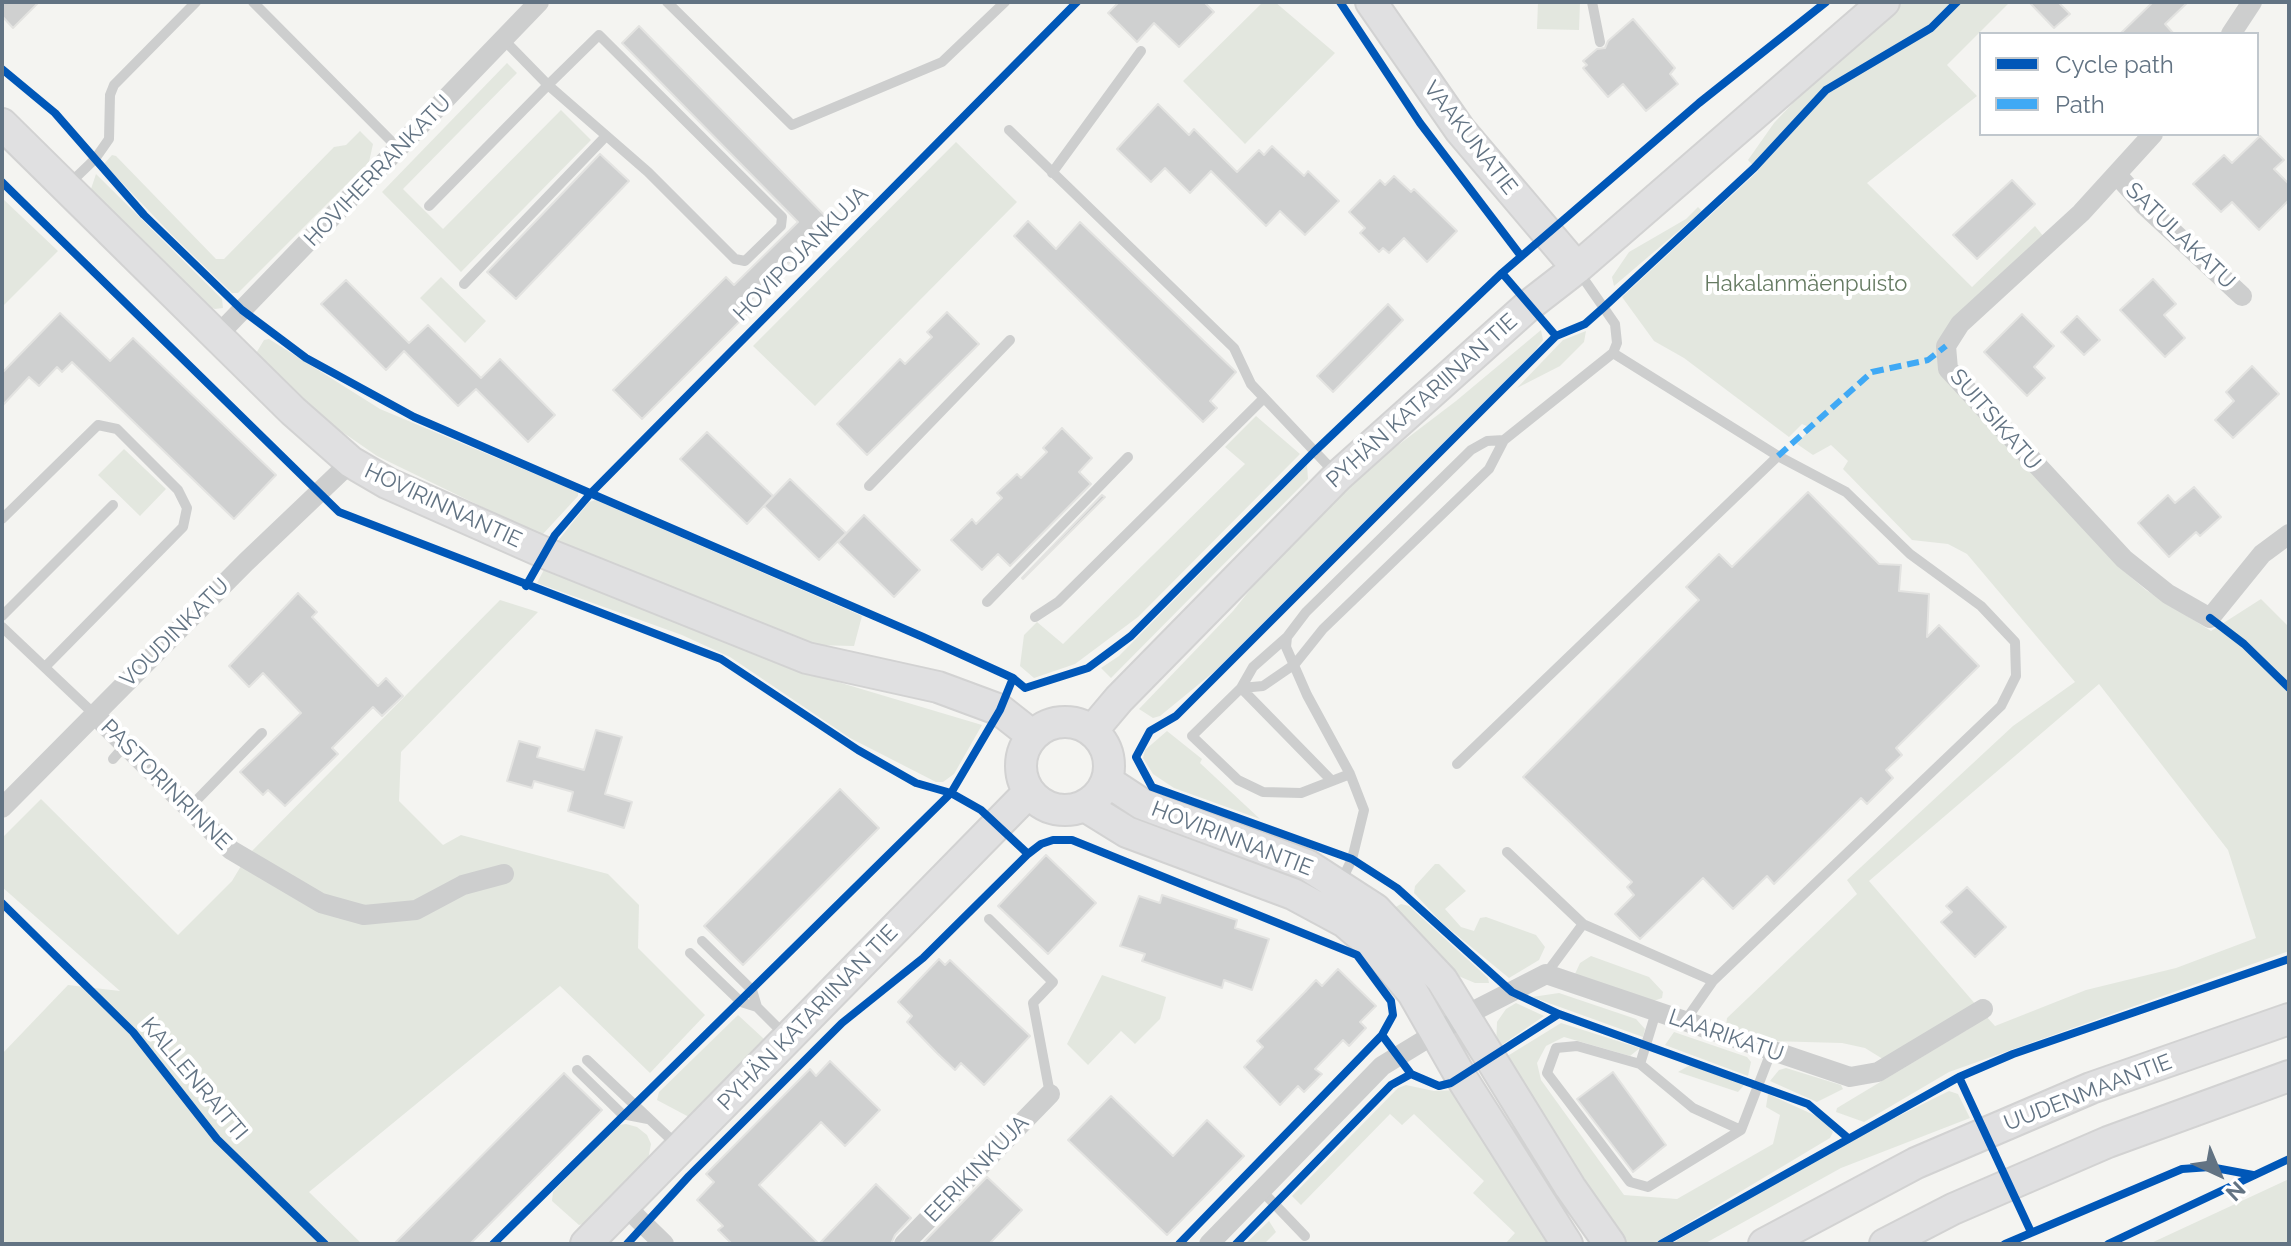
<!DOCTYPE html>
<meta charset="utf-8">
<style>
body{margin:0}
#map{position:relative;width:2291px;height:1246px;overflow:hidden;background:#f4f4f1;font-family:Raleway,sans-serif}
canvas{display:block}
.frame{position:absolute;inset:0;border:4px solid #627383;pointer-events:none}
.legend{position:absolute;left:1979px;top:32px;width:280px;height:104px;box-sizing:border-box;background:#fff;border:2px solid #c0c7cd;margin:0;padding:10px 14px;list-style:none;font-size:24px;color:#627383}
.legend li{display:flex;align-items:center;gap:16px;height:40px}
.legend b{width:40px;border:2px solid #c0c7cd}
.north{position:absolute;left:2179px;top:1134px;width:80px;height:80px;-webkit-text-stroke:6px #fff;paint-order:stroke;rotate:136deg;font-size:22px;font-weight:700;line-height:32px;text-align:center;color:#627383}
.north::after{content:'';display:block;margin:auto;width:28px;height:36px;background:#627383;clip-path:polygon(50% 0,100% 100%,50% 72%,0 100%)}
</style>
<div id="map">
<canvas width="2291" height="1246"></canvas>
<div class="frame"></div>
<ul class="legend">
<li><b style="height:10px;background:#0057b8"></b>Cycle path</li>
<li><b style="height:10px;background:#3fa9f5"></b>Path</li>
</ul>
<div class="north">N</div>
</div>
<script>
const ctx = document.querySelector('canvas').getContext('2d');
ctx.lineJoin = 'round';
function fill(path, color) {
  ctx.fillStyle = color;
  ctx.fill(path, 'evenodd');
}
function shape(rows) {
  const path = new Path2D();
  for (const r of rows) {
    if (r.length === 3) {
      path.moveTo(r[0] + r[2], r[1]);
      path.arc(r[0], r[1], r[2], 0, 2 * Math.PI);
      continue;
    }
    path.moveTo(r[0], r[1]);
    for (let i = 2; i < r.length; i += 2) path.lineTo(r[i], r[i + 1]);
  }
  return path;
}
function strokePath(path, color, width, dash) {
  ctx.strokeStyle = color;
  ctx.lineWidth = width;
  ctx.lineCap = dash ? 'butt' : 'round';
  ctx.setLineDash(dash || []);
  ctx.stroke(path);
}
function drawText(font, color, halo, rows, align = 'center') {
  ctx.font = font + ' Raleway,sans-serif';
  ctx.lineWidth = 8;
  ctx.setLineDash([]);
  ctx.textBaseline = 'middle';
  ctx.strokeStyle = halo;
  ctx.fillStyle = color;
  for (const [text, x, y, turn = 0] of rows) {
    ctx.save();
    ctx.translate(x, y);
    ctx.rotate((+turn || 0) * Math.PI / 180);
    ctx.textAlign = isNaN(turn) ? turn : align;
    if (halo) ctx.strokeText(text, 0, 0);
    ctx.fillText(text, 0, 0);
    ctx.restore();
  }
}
fill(shape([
 [1263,2,1275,2,1335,53,1245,144,1183,81],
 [1538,2,1580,2,1579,30,1537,29],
 [1899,2,2010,2,1947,65,1977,96,1867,183,1972,287,2035,226,2044,237,1937,345,2125,572,2146,590,2211,631,2261,599,2289,627,2289,951,1949,1072,1864,1122,1836,1112,1837,1108,1970,1028,1985,1015,1995,1026,2086,990,2176,968,2256,938,2228,850,2099,684,1869,881,1977,1006,1886,1061,1865,1048,1842,1043,1769,1041,1726,1026,1727,1018,1857,894,1847,880,2013,726,2075,682,1967,554,1948,544,1912,540,1843,469,1848,461,1831,445,1813,455,1797,444,1811,428,1802,424,1789,437,1684,358,1654,341,1622,297,1758,171,1748,160,1774,123,1840,53],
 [507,63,517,73,403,189,443,229,561,110,591,140,461,272,382,192],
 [360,131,373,144,369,162,238,293,232,293,171,234,104,164,112,155,116,156,216,259,224,259,334,147,346,145],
 [956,142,1017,202,815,406,753,346],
 [96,174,222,299,223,308,215,309,197,303,93,199,91,189],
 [2,198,58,251,2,307],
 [1698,207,1702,211,1614,286,1612,277,1629,252,1686,219],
 [441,277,486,321,465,343,420,298],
 [1541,330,1543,340,1535,351,1215,671,1160,716,1153,718,1139,709,1233,611,1295,534,1372,465,1456,401],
 [1586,331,1584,342,1560,366,1517,388,1563,340],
 [269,339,380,409,578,492,578,496,543,534,538,534,377,456,312,411,255,355,264,340],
 [1256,416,1300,454,1138,617,1075,664,1034,678,1020,666,1024,635,1037,622,1063,644,1245,464,1225,447],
 [124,449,166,489,140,516,98,475],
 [1307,465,1308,479,1111,678,1101,668,1119,656],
 [596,500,862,616,854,646,813,645,557,542,589,502],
 [547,564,811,674,982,725,954,774,943,782,936,782,850,738,730,657,682,635,537,583],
 [500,600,538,612,401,752,399,801,443,845,461,835,608,874,639,905,638,948,705,1015,650,1073,560,986,309,1192,362,1244,2,1244,2,1054,68,985,120,991,2,887,2,838,41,799,178,935,232,881,247,856],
 [1167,731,1202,759,1200,763,1260,819,1174,788,1153,774,1143,758,1145,750],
 [1435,864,1439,864,1466,891,1445,909,1461,927,1474,931,1480,918,1486,917,1536,935,1545,947,1539,960,1509,978,1442,923,1414,893,1415,886],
 [1401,904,1409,906,1488,978,1489,983,1475,983,1449,972,1387,912],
 [1591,956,1649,977,1663,992,1662,998,1651,1002,1575,974,1580,963],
 [1102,975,1166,997,1160,1019,1135,1044,1121,1031,1088,1065,1067,1044],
 [1559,993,1636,1019,1645,1029,1643,1037,1532,997],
 [1516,1003,1544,1016,1496,1049,1497,1022,1506,1009],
 [738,1015,764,1039,689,1117,657,1100,659,1092],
 [1561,1023,1640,1048,1630,1056,1564,1037,1546,1046,1537,1063,1541,1080,1624,1195,1677,1199,1773,1144,1780,1115,1766,1107,1768,1094,1823,1119,1833,1132,1830,1138,1653,1244,1621,1244,1501,1060],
 [1674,1032,1747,1057,1751,1062,1748,1076,1665,1045],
 [1690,1065,1745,1084,1738,1092,1678,1072],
 [1786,1068,1841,1085,1843,1089,1817,1102,1770,1081,1779,1070],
 [1406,1085,1434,1091,1458,1090,1559,1244,1505,1244,1515,1233,1473,1193,1484,1181,1414,1114,1402,1125,1390,1114,1301,1205,1292,1196,1398,1088],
 [1949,1091,1958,1094,1970,1118,1841,1168,1704,1244,1671,1244,1828,1151],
 [626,1124,637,1127,647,1135,651,1144,648,1160,587,1223,579,1225,552,1201,553,1192,618,1125],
 [2289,1179,2289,1244,2149,1244],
 [1269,1221,1276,1232,1264,1244,1245,1244]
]), '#e3e7df');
const building = shape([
 [2,2,39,2,13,28,2,16,2,2],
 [1119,2,1204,2,1214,12,1179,47,1154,23,1137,42,1108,13,1119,2],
 [2029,2,2058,2,2070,14,2054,28,2029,2],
 [2153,2,2188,2,2165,24,2174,34,2120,34,2153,2],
 [1633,19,1675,68,1670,74,1678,84,1646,111,1623,84,1608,97,1583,68,1587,65,1583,61,1597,49,1605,48,1608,41,1633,19],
 [639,26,831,222,750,301,755,306,642,419,613,390,726,277,734,285,798,222,622,43,639,26],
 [1158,104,1189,135,1194,129,1237,172,1259,150,1264,155,1272,146,1304,176,1308,171,1339,201,1305,235,1280,211,1266,226,1211,171,1190,193,1165,168,1151,182,1117,149,1158,104],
 [2260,136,2284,160,2274,169,2289,184,2289,200,2259,230,2232,202,2221,212,2193,184,2224,155,2232,163,2260,136],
 [600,154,629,181,516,299,487,272,600,154],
 [1394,176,1411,192,1414,189,1457,231,1427,262,1404,238,1389,253,1383,248,1379,252,1360,233,1365,228,1349,212,1380,180,1385,185,1394,176],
 [2012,180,2035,204,1977,259,1953,235,2012,180],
 [1028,221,1056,249,1080,222,1236,372,1210,401,1217,408,1203,422,1014,236,1028,221],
 [2153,279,2176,304,2164,315,2185,338,2165,357,2120,310,2153,279],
 [346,280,409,343,428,325,481,378,500,359,555,415,528,442,476,389,458,406,404,351,386,370,321,304,346,280],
 [1388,304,1403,320,1333,392,1317,376,1388,304],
 [947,312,979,344,867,455,837,424,900,359,905,364,932,337,927,332,947,312],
 [60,313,110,361,133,338,276,475,234,519,72,362,62,372,57,367,39,386,29,377,2,406,2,373,60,313],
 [2022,314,2054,346,2034,367,2045,378,2027,396,1984,352,2022,314],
 [2077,316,2100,340,2084,355,2061,332,2077,316],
 [2252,366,2279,394,2233,438,2215,420,2234,401,2226,392,2252,366],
 [1062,428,1092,458,1079,472,1091,484,1010,566,998,554,982,570,951,540,972,519,976,524,1002,498,997,493,1017,474,1021,478,1047,452,1043,448,1062,428],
 [707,432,773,496,747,524,680,459,707,432],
 [790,479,846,533,819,560,764,506,790,479],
 [2194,487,2221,517,2200,536,2196,532,2169,557,2138,523,2168,495,2175,503,2194,487],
 [1808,492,1879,564,1901,565,1899,591,1929,594,1927,637,1939,625,1979,666,1896,748,1902,755,1886,770,1893,778,1867,804,1861,798,1774,884,1767,876,1733,909,1703,878,1640,939,1615,914,1634,895,1627,887,1632,882,1523,777,1699,600,1686,587,1719,554,1732,567,1808,492],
 [1102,495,1105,497,1023,579,1022,578,1102,495],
 [864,515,920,570,894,597,838,542,864,515],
 [298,593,317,612,312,617,378,686,386,678,403,696,382,716,373,707,332,748,338,754,285,806,268,790,263,795,240,772,301,713,263,673,249,687,229,666,298,593],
 [596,730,622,737,605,794,632,802,624,828,568,811,573,792,534,781,532,788,507,781,519,741,540,747,537,757,584,770,596,730],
 [840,789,879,828,743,965,704,926,840,789],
 [1046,855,1096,903,1048,954,998,906,1046,855],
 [1967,887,2006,927,1975,957,1941,922,1952,912,1946,906,1967,887],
 [1162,895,1237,920,1235,928,1269,939,1252,990,1224,980,1222,988,1183,975,1142,961,1145,954,1120,946,1139,896,1160,903,1162,895],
 [939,959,945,965,950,960,1030,1036,984,1085,961,1063,955,1070,937,1053,907,1022,912,1016,898,1002,939,959],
 [1338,969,1376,1006,1360,1022,1366,1028,1349,1046,1343,1040,1315,1069,1322,1074,1304,1092,1298,1086,1280,1105,1244,1067,1263,1047,1257,1041,1305,992,1316,980,1322,986,1338,969],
 [830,1061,880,1110,845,1146,821,1122,759,1185,819,1244,732,1244,718,1230,723,1226,697,1200,714,1182,706,1174,810,1069,816,1076,830,1061],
 [1613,1072,1666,1145,1633,1172,1577,1099,1613,1072],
 [564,1073,602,1110,470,1244,394,1244,564,1073],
 [1111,1096,1173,1156,1207,1120,1244,1156,1167,1235,1068,1140,1111,1096],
 [987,1177,1022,1210,989,1244,922,1244,987,1177],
 [876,1184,911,1218,895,1235,891,1244,819,1244,876,1184]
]);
fill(building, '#cfd0d0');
strokePath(building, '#e3e3e1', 2);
const secondary = shape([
 [1371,2,1460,130,1577,268],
 [2,124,293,411,351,462,387,483,545,553,807,658,938,687,1000,710,1033,736],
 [1065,766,44],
 [1092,731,1119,699,1338,476,1528,306,1577,268,1884,2],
 [1107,781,1142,804,1307,865,1375,909,1442,980,1570,1187,1610,1244],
 [1085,806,1127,832,1293,894,1345,922,1373,946,1413,993,1461,1077,1567,1244],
 [586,1244,1029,792],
 [1764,1244,1916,1163,2091,1088,2289,1019],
 [1885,1244,1953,1209,2108,1142,2289,1076]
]);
strokePath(secondary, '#d2d2d2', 34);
strokePath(shape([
 [253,2,399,149],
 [667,2,792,125,942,62,1005,2],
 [1592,2,1600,42],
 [599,35,782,217,781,226,745,261,735,259,648,172,548,85,599,35],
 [1009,130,1234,348,1251,384,1337,475],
 [1052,173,1141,51],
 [68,185,95,159,109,139,110,95,114,85,196,2],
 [429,206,548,85,505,41],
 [464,284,606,136],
 [869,486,1010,340],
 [2,519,98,425,117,429,178,490,187,508,183,527,45,667],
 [987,602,1128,457],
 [2,616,113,505],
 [1035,617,1058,602,1264,398],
 [2,627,94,714],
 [1287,637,1286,647,1307,695,1350,774,1364,810,1352,859,1340,884],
 [1241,688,1263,686,1295,664,1323,629,1489,469,1504,440,1613,353,1617,343,1615,324,1579,272],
 [1241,688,1331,780],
 [113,759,126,744],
 [1457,764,1778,456,1613,353],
 [1350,774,1301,793,1263,792,1238,780,1192,736,1241,688,1253,667,1287,637,1306,612,1471,450,1487,441,1504,440],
 [189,808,262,733],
 [1507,852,1583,924,1713,981],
 [989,919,1053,982,1033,1003,1050,1094],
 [702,941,752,990,757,1007],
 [690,953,741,1002,757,1007,787,1037],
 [1546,974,1583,924],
 [1656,1012,1640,1064,1693,1108,1741,1130,1771,1052],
 [1685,1021,1713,981,2001,706,2016,676,2015,642,1981,606,1910,554,1846,492,1778,456],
 [587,1060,679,1147],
 [1640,1064,1577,1046,1556,1048,1547,1073,1630,1182,1648,1187,1741,1130],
 [577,1070,622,1114,648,1119],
 [1261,1190,1305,1236]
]), '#cdcece', 10);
strokePath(shape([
 [2231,34,2252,2],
 [2153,134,2081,213,1960,324,1946,346,1948,369,2124,559,2168,594,2210,618,2262,554,2289,534],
 [2118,176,2145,206,2242,296],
 [215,338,539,2],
 [94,714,231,850,321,903,364,915,416,910,463,885,504,874],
 [2,808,246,562,351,462],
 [624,1205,664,1244],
 [904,1244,1050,1094],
 [1209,1244,1382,1066,1464,1016,1546,974,1850,1077,1878,1072,1983,1009]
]), '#cdcece', 20);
strokePath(secondary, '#e0e0e1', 30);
strokePath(shape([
 [1778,456,1872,372,1928,360,1946,346]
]), '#3fa9f5', 6, [12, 6]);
strokePath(shape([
 [1340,2,1420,123,1521,256],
 [2,69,55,113,144,215,242,310,306,358,414,417,923,637,1013,678,1025,688,1088,668,1131,636,1314,452,1502,273,1699,103,1826,2],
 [2,182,339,512,721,659,858,750,916,783,951,793,981,810,1028,854],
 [1556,336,1585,324,1603,308,1754,168,1826,90,1931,28,1957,2],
 [526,586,555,535,591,493,1077,2],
 [2210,618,2244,644,2289,688],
 [2,903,133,1032,217,1139,325,1244],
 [1559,1014,1808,1104,1848,1138],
 [1959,1077,2031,1232],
 [493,1244,951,793,1000,710,1013,678],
 [627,1244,689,1176,842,1023,923,958,1028,854,1041,844,1053,840,1072,840,1357,955,1391,1001,1393,1015,1382,1035,1411,1074],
 [1179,1244,1382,1035],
 [1236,1244,1391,1085,1411,1074,1439,1086,1451,1083,1559,1014,1512,992,1397,888,1352,859,1152,787,1136,757,1150,731,1176,716,1556,336,1502,273],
 [1661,1244,1959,1077,2013,1054,2289,959],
 [2005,1244,2182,1169,2210,1167,2253,1175],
 [2108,1244,2289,1159]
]), '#0057b8', 8);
drawText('22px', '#627383', '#fff', [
 ["VAAKUNATIE",1470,138,52],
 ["HOVIHERRANKATU",378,171,-46],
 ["SATULAKATU",2180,236,44],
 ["HOVIPOJANKUJA",801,254,-45],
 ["PYHÄN KATARIINAN TIE",1422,401,-42],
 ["SUITSIKATU",1995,420,49],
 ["HOVIRINNANTIE",443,506,25],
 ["VOUDINKATU",175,633,-45],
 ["PASTORINRINNE",166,785,45],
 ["HOVIRINNANTIE",1232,839,21],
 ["PYHÄN KATARIINAN TIE",808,1018,-46],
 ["LAARIKATU",1726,1036,19],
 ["KALLENRAITTI",194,1079,50],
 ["UUDENMAANTIE",2088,1093,-21],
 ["EERIKINKUJA",977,1169,-46]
]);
drawText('22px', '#657a61', '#fff', [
 ["Hakalanmäenpuisto",1806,284]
]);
</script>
